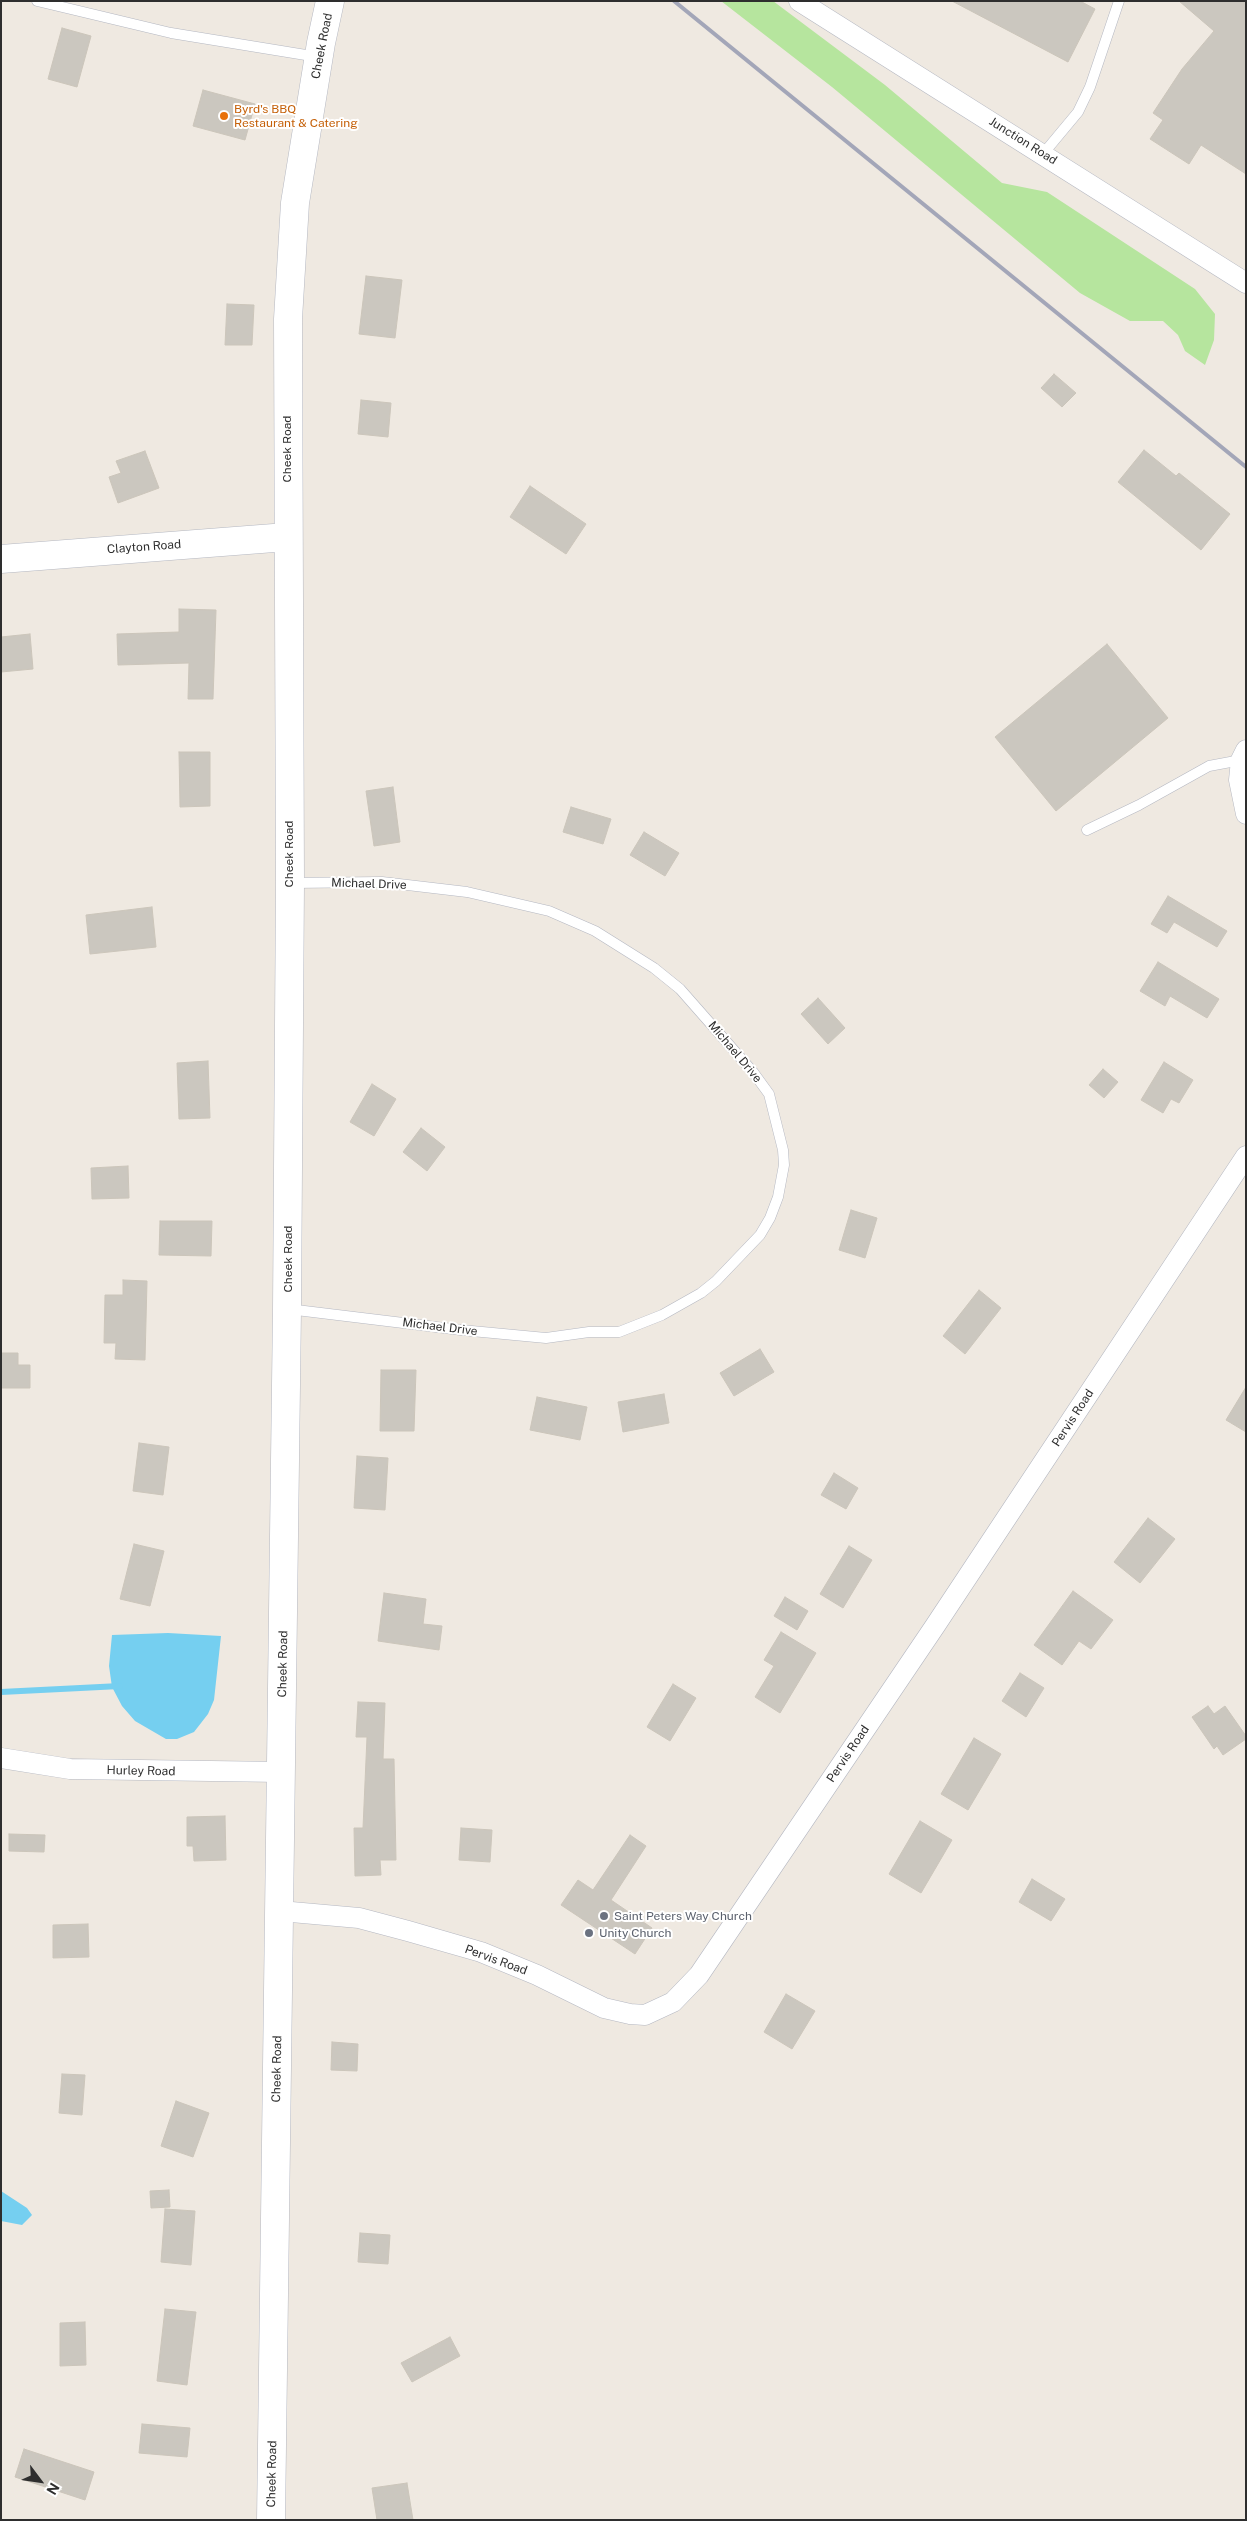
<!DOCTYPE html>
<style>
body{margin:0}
#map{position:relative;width:1247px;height:2521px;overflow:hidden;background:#efe9e1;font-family:"Public Sans",sans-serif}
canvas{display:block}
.frame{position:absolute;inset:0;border:2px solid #2e2e2e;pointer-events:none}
.north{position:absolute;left:15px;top:2456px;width:50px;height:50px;-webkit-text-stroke:4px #fff;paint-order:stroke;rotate:121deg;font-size:14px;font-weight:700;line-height:20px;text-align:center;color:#2e2e2e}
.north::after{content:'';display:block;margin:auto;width:18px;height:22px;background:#2e2e2e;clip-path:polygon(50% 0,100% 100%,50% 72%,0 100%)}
</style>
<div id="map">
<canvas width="1247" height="2521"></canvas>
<div class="frame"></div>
<div class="north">N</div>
</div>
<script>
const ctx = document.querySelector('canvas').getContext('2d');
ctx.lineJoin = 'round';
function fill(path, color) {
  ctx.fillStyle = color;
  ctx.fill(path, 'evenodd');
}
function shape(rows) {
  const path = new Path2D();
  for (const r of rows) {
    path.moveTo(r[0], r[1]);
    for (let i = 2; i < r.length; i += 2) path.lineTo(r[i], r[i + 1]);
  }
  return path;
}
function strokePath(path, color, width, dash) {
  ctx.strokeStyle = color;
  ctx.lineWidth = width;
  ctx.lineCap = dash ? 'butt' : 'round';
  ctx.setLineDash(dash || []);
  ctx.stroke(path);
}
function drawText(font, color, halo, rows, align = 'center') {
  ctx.font = font + ' "Public Sans",sans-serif';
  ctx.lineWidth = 4;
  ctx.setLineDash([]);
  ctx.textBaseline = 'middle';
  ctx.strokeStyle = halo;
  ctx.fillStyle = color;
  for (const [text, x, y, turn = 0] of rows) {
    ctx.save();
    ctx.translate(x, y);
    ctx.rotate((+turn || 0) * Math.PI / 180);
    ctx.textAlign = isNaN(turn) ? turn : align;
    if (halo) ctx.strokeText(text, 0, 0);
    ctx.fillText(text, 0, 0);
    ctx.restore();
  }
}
fill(shape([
 [721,1,773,1,885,85,1002,183,1047,192,1195,289,1215,314,1214,340,1205,365,1185,351,1178,335,1163,321,1130,321,1080,293,832,87]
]), '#b6e59e');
fill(shape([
 [168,1633,221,1636,214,1700,208,1714,194,1732,177,1739,166,1739,135,1721,122,1706,112,1687,109,1666,112,1635],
 [1,2191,27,2208,32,2215,22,2225,1,2221]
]), '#75cff0');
strokePath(shape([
 [1,1692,120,1686]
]), '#75cff0', 6);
const building = shape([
 [952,1,1080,1,1095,9,1068,62,952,1],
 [1179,1,1246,1,1246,174,1201,145,1189,164,1150,139,1163,120,1153,113,1182,69,1214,31,1179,1],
 [62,28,91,36,77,87,48,79,62,28],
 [203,90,255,104,245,140,193,126,203,90],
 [366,276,402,280,395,338,359,334,366,276],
 [227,304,254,305,252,345,225,345,227,304],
 [1054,374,1076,393,1062,407,1041,388,1054,374],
 [361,400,391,403,388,437,358,434,361,400],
 [1144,450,1176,476,1179,473,1230,514,1201,550,1118,482,1144,450],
 [145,451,159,488,118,503,109,477,121,473,116,461,145,451],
 [530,486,586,524,566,554,510,517,530,486],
 [179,609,216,610,213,699,188,699,189,663,118,665,117,634,179,632,179,609],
 [30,634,33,669,1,672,1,637,30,634],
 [1107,644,1168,718,1056,811,995,737,1107,644],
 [179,752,210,752,210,806,180,807,179,752],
 [393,787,400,842,374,846,366,791,393,787],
 [571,807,611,819,603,844,563,832,571,807],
 [644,832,679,853,665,876,630,855,644,832],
 [1168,896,1227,931,1217,947,1174,922,1167,933,1151,924,1168,896],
 [152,907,156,947,90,954,86,915,152,907],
 [1158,962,1219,999,1207,1018,1170,996,1165,1006,1140,991,1158,962],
 [818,998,845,1028,828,1044,801,1014,818,998],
 [208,1061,210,1118,179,1119,177,1063,208,1061],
 [1164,1062,1193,1080,1179,1103,1171,1099,1163,1113,1141,1100,1164,1062],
 [1103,1069,1118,1082,1104,1098,1089,1085,1103,1069],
 [372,1084,396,1099,374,1136,350,1122,372,1084],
 [421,1128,445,1147,427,1171,403,1152,421,1128],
 [128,1166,129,1198,92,1199,91,1168,128,1166],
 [851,1210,877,1218,865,1258,839,1250,851,1210],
 [160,1221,212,1221,211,1256,159,1255,160,1221],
 [123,1280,147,1281,145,1360,115,1359,116,1343,104,1343,105,1295,123,1295,123,1280],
 [979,1290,1001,1308,965,1354,943,1336,979,1290],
 [760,1349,774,1372,734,1396,720,1373,760,1349],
 [1,1353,18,1353,18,1365,30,1365,30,1388,1,1388,1,1353],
 [381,1370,416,1370,414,1431,380,1431,381,1370],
 [1246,1387,1246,1432,1226,1420,1246,1387],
 [664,1394,669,1423,623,1432,618,1402,664,1394],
 [537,1397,587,1407,580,1440,530,1430,537,1397],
 [139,1443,169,1447,163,1495,133,1491,139,1443],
 [357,1456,388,1458,385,1510,354,1508,357,1456],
 [834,1473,858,1488,846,1509,821,1495,834,1473],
 [1148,1518,1175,1539,1140,1583,1114,1562,1148,1518],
 [134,1544,164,1551,150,1606,120,1599,134,1544],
 [849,1546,872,1560,843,1608,820,1594,849,1546],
 [1073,1591,1113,1620,1091,1649,1079,1641,1062,1665,1034,1645,1073,1591],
 [384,1593,426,1599,423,1624,442,1626,439,1650,378,1641,384,1593],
 [785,1597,808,1611,797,1630,774,1616,785,1597],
 [781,1632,816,1653,780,1713,755,1697,774,1666,764,1660,781,1632],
 [1020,1673,1044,1688,1026,1717,1002,1701,1020,1673],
 [673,1684,696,1698,670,1741,647,1727,673,1684],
 [358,1702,385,1703,383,1759,394,1759,396,1860,380,1860,381,1875,355,1876,354,1828,363,1828,367,1737,356,1737,358,1702],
 [1208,1706,1214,1714,1225,1706,1246,1736,1246,1739,1223,1755,1217,1746,1214,1749,1192,1717,1208,1706],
 [974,1738,1001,1754,968,1810,941,1794,974,1738],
 [225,1816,226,1860,194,1861,193,1846,187,1846,187,1817,225,1816],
 [920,1821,952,1840,921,1893,889,1874,920,1821],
 [461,1828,492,1830,490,1862,459,1860,461,1828],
 [9,1834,45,1835,44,1852,9,1851,9,1834],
 [630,1835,646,1846,611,1900,652,1928,635,1954,561,1905,578,1880,593,1890,630,1835],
 [1032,1879,1065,1899,1051,1921,1019,1902,1032,1879],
 [88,1924,89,1957,53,1958,53,1925,88,1924],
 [786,1994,815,2011,792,2049,764,2032,786,1994],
 [332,2042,358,2044,357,2071,331,2070,332,2042],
 [62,2074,85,2075,82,2115,59,2113,62,2074],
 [176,2101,209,2113,193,2157,161,2146,176,2101],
 [169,2190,170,2207,151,2208,150,2191,169,2190],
 [165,2209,195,2211,191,2265,161,2262,165,2209],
 [360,2233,390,2235,388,2264,358,2262,360,2233],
 [165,2309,196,2312,187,2385,157,2381,165,2309],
 [85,2322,86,2365,60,2366,60,2323,85,2322],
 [450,2337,460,2356,412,2382,401,2363,450,2337],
 [142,2424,190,2428,187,2457,139,2453,142,2424],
 [24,2449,94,2472,85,2500,15,2477,24,2449],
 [407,2483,413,2520,377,2520,372,2488,407,2483]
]);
fill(building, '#cbc7bf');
strokePath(building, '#cbc5ba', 1);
const lane = shape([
 [37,1,171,33,318,57],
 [1043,154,1078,112,1090,87,1119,1],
 [1087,830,1139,805,1209,766,1241,760],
 [288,1309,461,1330,546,1338,589,1332,619,1332,662,1315,701,1293,716,1281,760,1235,770,1218,778,1197,784,1165,783,1150,769,1094,753,1072,680,989,654,968,595,931,549,911,467,892,382,882,291,883]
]);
const street = shape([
 [799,1,1246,283],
 [1246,750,1241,760,1239,780,1246,814],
 [1,1758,70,1769,281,1772],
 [280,1911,359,1918,408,1931,481,1952,537,1975,604,2008,630,2014,645,2015,673,2002,699,1975,935,1626,1246,1156]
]);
const secondary = shape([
 [1,559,287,537],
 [271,2520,287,1309,290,883,288,319,295,203,321,43,330,1]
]);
strokePath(lane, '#b4b7c1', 11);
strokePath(street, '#b4b7c1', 21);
strokePath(secondary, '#b4b7c1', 29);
strokePath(lane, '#fff', 10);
strokePath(street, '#fff', 20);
strokePath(secondary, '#fff', 28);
strokePath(shape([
 [674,1,1246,467]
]), '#a3a6b8', 4);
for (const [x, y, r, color] of [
 [224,116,5,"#e8710a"],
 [604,1916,5,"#6b7280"],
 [589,1933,5,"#6b7280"]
]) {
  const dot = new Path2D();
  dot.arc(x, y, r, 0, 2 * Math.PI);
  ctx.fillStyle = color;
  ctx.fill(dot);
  strokePath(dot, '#fff', 2);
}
drawText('12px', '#2e2e2e', '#fff', [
 ["Cheek Road",322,46,-79],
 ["Junction Road",1023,141,32],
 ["Cheek Road",287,449,-90],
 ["Clayton Road",144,547,-4],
 ["Cheek Road",289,854,-90],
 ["Michael Drive",369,884,2],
 ["Michael Drive",735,1052,50],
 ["Cheek Road",288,1259,-90],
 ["Michael Drive",440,1327,7],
 ["Pervis Road",1073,1418,-57],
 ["Cheek Road",283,1664,-89],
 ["Pervis Road",848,1754,-56],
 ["Hurley Road",141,1771,1],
 ["Pervis Road",496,1960,20],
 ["Cheek Road",277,2069,-89],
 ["Cheek Road",272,2474,-89]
]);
drawText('12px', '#c56008', '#fff', [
 ["Byrd's BBQ",234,109],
 ["Restaurant & Catering",234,123]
], 'left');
drawText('12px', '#5b616d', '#fff', [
 ["Saint Peters Way Church",614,1916],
 ["Unity Church",599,1933]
], 'left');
</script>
